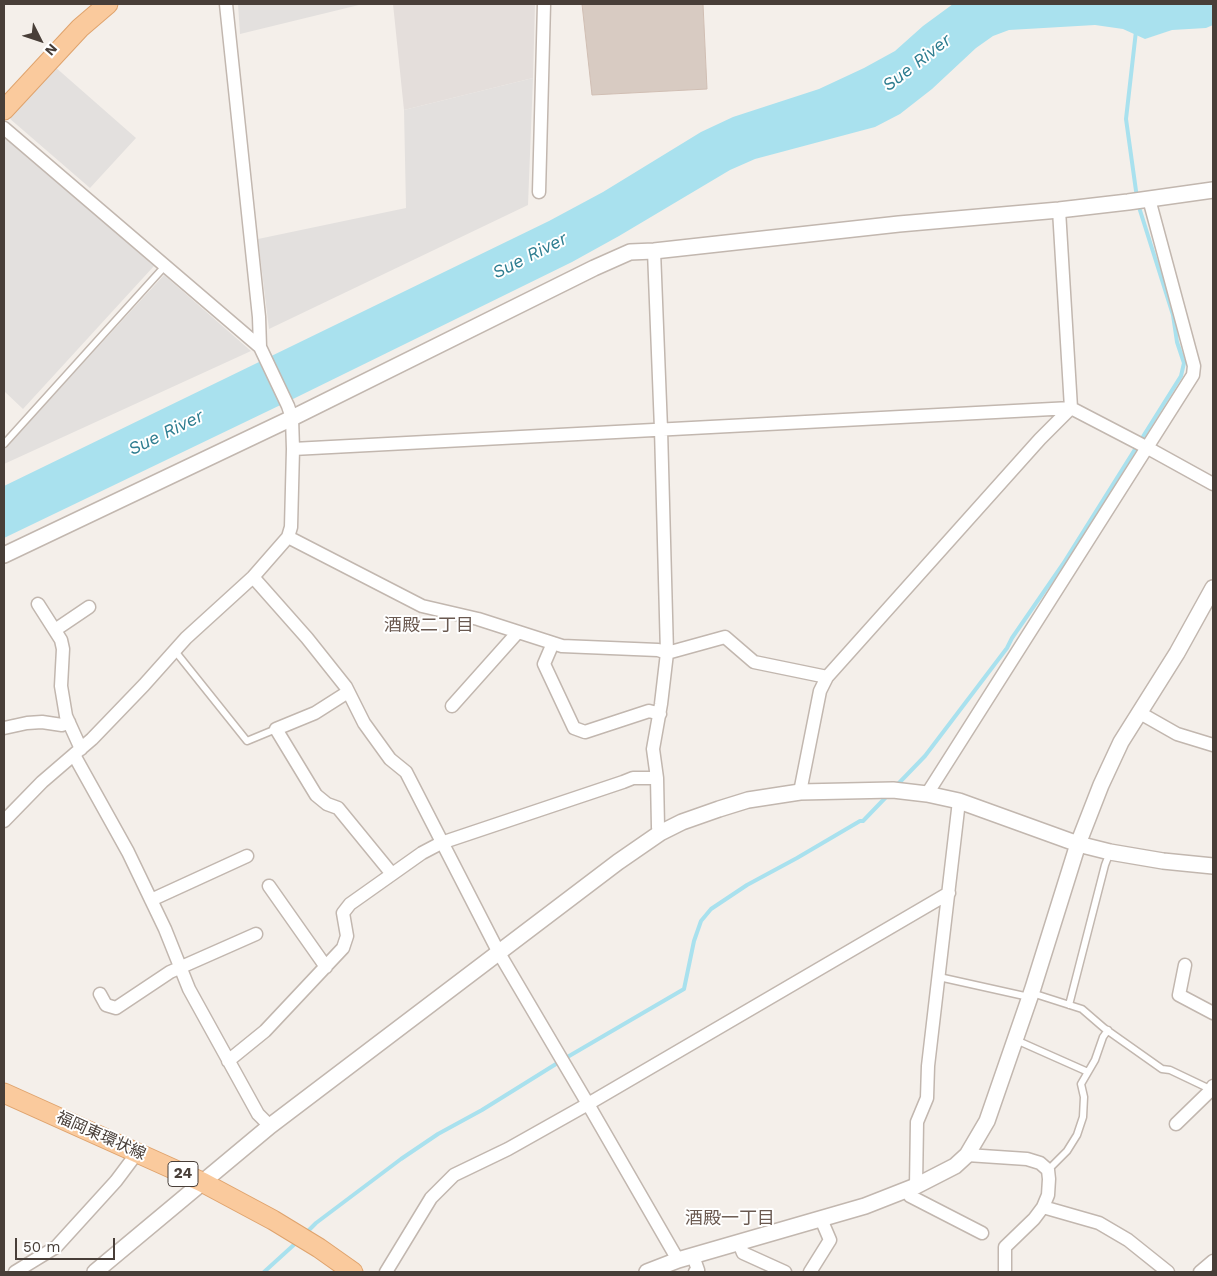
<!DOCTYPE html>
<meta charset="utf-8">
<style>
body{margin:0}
#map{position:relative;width:1217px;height:1276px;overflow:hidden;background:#f4efea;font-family:"Work Sans",sans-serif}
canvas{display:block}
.frame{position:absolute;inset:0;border:5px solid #483e38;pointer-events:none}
.north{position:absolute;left:15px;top:15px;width:50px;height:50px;-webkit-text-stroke:4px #fff;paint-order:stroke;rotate:131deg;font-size:14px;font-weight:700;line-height:20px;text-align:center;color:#483e38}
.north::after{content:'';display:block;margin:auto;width:18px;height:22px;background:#483e38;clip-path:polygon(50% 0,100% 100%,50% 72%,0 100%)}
.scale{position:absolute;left:15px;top:1238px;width:100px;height:22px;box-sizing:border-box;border:2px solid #483e38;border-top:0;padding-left:6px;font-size:15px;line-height:18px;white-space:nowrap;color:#483e38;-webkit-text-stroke:4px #fff;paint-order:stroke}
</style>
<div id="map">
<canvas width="1217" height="1276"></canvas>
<div class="frame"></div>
<div class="north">N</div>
<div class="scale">50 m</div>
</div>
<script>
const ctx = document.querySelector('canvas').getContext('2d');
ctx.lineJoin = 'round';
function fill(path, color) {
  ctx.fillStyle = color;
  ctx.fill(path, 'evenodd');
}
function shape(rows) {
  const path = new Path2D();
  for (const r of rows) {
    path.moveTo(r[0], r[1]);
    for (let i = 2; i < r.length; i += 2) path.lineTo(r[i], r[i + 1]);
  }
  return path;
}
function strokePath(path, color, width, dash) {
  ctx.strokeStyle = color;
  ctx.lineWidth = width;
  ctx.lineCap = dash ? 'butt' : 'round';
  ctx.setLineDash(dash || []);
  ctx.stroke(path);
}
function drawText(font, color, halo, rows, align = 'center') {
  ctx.font = font + ' "Work Sans","Noto Sans JP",sans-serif';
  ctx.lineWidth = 4;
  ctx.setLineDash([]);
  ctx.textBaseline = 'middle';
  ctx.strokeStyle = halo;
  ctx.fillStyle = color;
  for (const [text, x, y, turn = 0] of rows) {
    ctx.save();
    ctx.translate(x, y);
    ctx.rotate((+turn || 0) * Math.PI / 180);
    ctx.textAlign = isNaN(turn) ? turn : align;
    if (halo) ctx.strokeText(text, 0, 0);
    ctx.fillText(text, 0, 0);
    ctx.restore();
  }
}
fill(shape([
 [393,4,535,4,533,78,404,110]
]), '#e4dedb');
fill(shape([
 [238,4,363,4,240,34],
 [54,66,136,138,90,188,9,118],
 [533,78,528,205,269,329,258,239,406,208,404,110],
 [4,135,154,266,23,409,4,391],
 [164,275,251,351,4,464,4,449]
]), '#e3e0de');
fill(shape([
 [953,4,1213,4,1213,25,1206,28,1172,30,1145,39,1123,29,1095,25,1009,30,993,36,976,48,932,89,900,114,875,127,755,159,730,170,619,236,572,262,293,399,4,538,4,486,549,221,603,192,701,132,733,117,819,89,864,68,895,51,923,26]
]), '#a9e1ee');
strokePath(shape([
 [1136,31,1126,119,1137,198],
 [897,785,925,756,1007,648,1012,638,1063,564,1181,376,1184,363,1177,342,1173,315,1138,204],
 [306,1233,316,1223,401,1159,438,1134,482,1110,564,1059,684,989,694,941,701,921,711,909,747,885,797,858,860,821,863,821,889,794],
 [264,1272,297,1242]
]), '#a9e1ee', 4);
const building = shape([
 [582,4,703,4,707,89,592,95,582,4]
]);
fill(building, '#d8cbc2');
strokePath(building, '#d0beb3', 1);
const service = shape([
 [4,444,165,266],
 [175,651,247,741,276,729],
 [939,977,1029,997],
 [1032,993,1082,1009,1104,1028,1162,1069,1170,1070,1212,1090],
 [1069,1005,1105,865,1110,852],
 [1016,1040,1088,1072],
 [1048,1170,1067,1151,1077,1135,1083,1117,1084,1097,1081,1084,1095,1060,1103,1037,1108,1030]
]);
const minor = shape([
 [4,128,260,347],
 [539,192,544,4],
 [654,251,661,429,667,653,661,704,653,749,657,778,658,827,660,833],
 [293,449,1071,408,1146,447,1213,484],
 [288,537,422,606,478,619,562,646,658,650,667,653,725,637,754,662,827,677],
 [253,577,307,638,346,687,364,723,390,759,406,772,499,953,588,1104,678,1260],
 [38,604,61,640,63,649,61,686,66,716,81,749],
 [55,630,89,607],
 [553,643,544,664,574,728,585,732,649,711,660,714],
 [348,692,315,713,276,729,316,795,327,804,338,808,392,874],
 [452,706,518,632],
 [1140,713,1177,734,1213,745],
 [4,728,27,723,42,722,62,725,69,722],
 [74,755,128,852,165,929,189,989,258,1114,270,1126],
 [800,792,820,691,827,677,1040,439,1071,408,1059,210],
 [927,794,1193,375,1194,366,1149,199],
 [4,821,42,782,92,739,144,685,186,638,253,577,288,537,291,527,293,449,292,418,288,406,260,347,259,317,226,4],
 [269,886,326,967],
 [151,900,247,856],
 [1185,965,1179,995,1213,1013],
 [100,994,106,1005,116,1008,170,972,256,934],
 [228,1061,265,1031,343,948,347,936,343,913,350,904,422,853,441,843,623,782,633,778,657,778],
 [1176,1124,1211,1090,1213,1086],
 [967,1155,1027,1159,1040,1163,1048,1170,1049,1179,1048,1195,1043,1207,1034,1219,1005,1247,1005,1272],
 [916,1186,917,1122,927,1098,928,1066,959,801],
 [906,1190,910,1196,982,1233],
 [1043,1207,1099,1223,1128,1240,1168,1272],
 [739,1243,743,1253,785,1272],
 [693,1256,698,1270,695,1272],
 [15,1272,56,1247,116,1181,137,1153],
 [386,1272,431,1198,454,1175,508,1149,588,1104,949,893],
 [810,1272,830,1240,821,1219],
 [1200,1272,1213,1261]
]);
const tertiary = shape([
 [4,555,292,418,594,268,630,252,654,251,899,224,1059,210,1128,202,1213,190],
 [95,1272,270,1126,618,862,660,833,682,822,719,809,748,800,800,792,893,790,927,794,959,801,1078,844,1110,852,1163,861,1213,866],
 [647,1272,678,1260,865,1206,916,1186,955,1166,967,1155,987,1121,1033,988,1078,844,1101,785,1121,742,1177,653,1213,588]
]);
const primary = shape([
 [4,110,80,28,108,4],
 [4,1093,202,1182,273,1220,319,1248,353,1272]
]);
strokePath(service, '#c2b7af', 9);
strokePath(minor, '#c2b7af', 15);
strokePath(tertiary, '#c2b7af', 18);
strokePath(primary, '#dfa36d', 21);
strokePath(service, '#fff', 6);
strokePath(minor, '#fff', 12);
strokePath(tertiary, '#fff', 15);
strokePath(primary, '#faca9d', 19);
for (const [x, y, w] of [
 [183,1174,30]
]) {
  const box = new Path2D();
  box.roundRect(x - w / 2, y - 12.5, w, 25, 4);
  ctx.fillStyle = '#fff';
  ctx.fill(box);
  strokePath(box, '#483e38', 1);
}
drawText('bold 15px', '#483e38', null, [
 ["24",183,1174]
]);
drawText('16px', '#483e38', '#fff', [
 ["福岡東環状線",101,1136,24]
]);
drawText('italic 18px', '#2e7d90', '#fff', [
 ["Sue River",917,63,-38],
 ["Sue River",530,256,-27],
 ["Sue River",166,433,-26]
]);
drawText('18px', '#6a5950', '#fff', [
 ["酒殿二丁目",429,626],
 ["酒殿一丁目",730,1219]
]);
</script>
